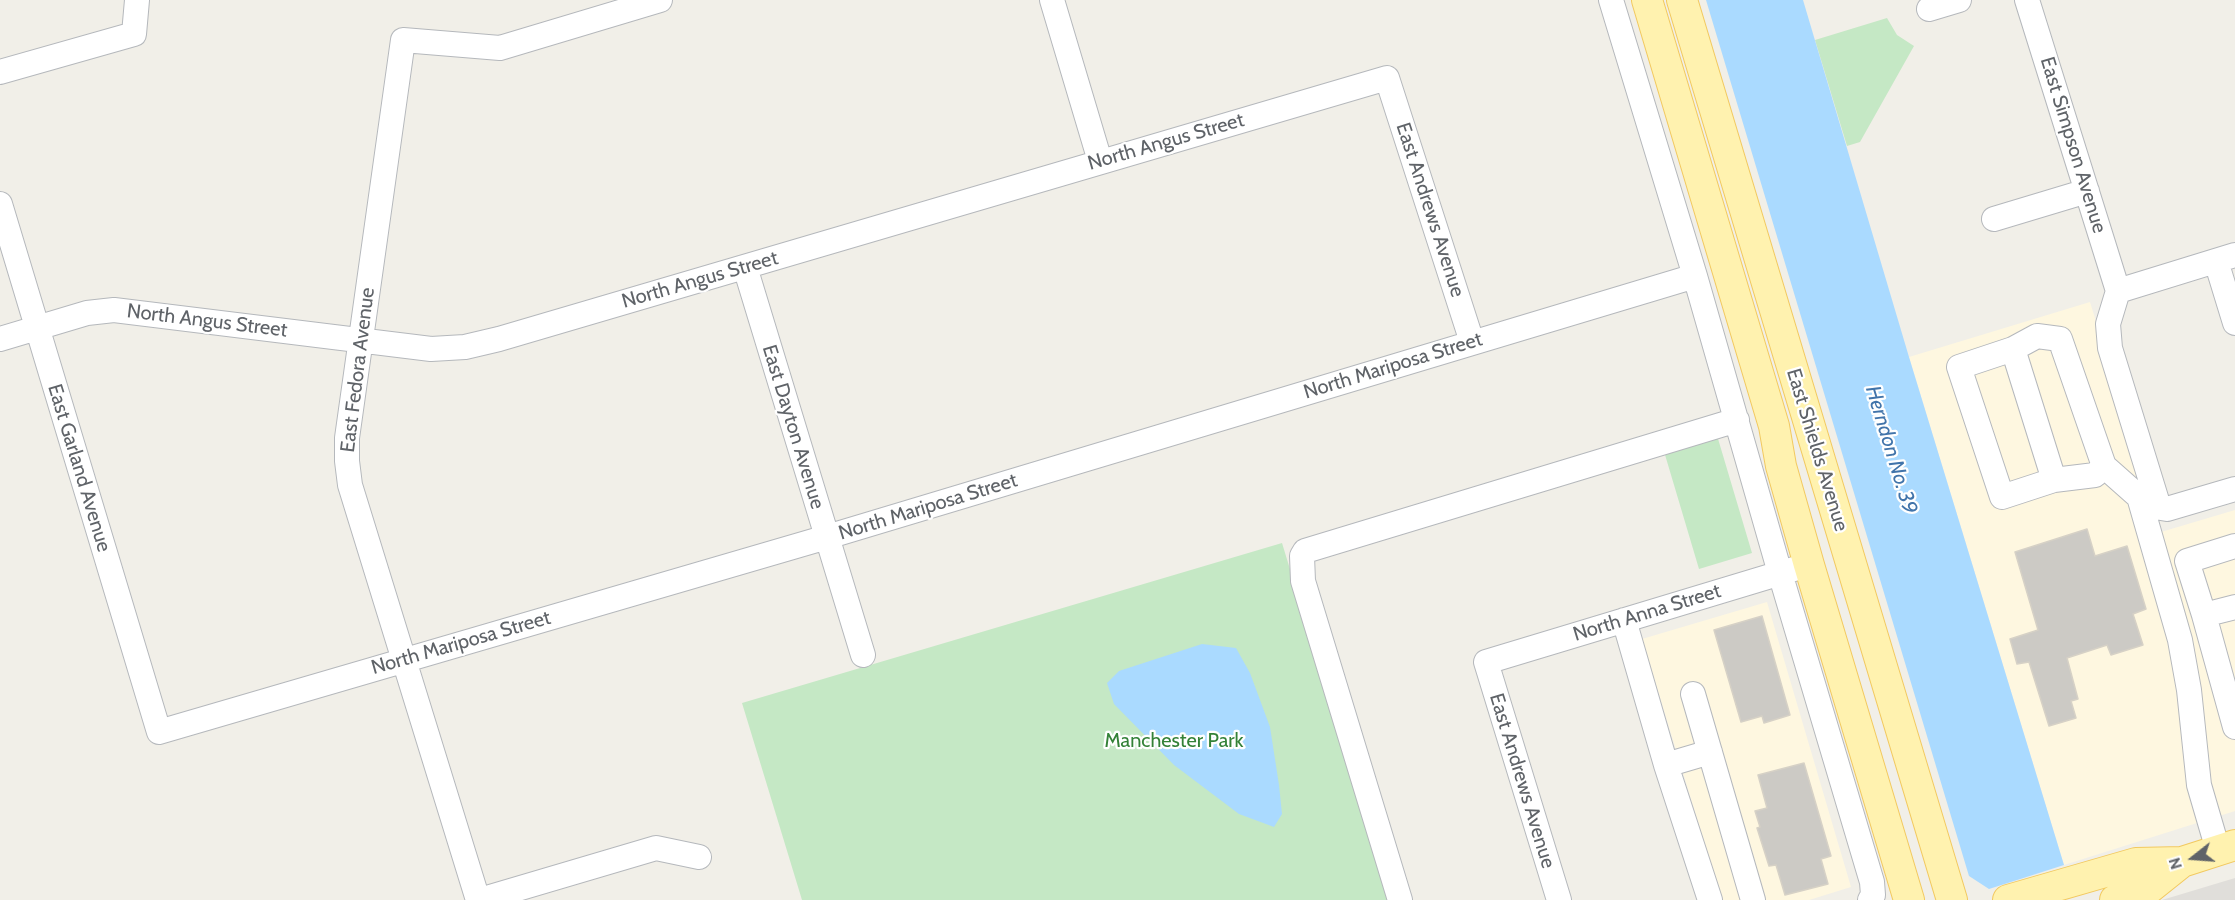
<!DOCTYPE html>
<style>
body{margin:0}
#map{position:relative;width:2235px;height:900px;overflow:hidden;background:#f1efe8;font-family:Cabin,sans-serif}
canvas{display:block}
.north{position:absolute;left:2163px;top:828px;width:60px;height:60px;-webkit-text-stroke:4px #fff;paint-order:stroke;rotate:253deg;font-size:16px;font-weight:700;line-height:24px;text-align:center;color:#5f6368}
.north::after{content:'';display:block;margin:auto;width:21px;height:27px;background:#5f6368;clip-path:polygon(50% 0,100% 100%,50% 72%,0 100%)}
</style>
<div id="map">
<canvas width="2235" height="900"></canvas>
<div class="north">N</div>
</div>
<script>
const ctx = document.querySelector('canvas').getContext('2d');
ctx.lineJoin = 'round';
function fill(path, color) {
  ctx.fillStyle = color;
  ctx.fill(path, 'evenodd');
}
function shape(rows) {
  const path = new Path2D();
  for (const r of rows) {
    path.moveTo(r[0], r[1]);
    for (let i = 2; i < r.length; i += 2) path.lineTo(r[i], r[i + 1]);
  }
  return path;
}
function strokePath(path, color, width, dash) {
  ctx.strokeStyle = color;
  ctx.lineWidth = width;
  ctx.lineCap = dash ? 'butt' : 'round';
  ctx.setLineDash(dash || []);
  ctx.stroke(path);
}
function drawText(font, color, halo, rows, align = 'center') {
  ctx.font = font + ' Cabin,sans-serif';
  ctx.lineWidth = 4.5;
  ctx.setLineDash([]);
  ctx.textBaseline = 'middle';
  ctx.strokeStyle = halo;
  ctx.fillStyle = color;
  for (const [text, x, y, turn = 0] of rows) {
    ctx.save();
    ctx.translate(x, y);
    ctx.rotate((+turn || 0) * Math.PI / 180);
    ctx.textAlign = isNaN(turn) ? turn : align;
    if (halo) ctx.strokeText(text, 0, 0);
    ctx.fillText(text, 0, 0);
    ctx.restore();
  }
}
fill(shape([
 [2090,302,2161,532,2235,510,2235,811,2064,865,1909,357],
 [1767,602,1851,887,1809,900,1722,900,1642,639]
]), '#fef7e0');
fill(shape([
 [2235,878,2235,900,2162,900]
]), '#e0deda');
fill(shape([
 [1887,18,1897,35,1914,46,1860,142,1847,146,1815,40],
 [1716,432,1752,553,1699,569,1663,448],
 [1282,543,1391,900,802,900,742,703]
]), '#c5e8c5');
fill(shape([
 [1706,0,1803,0,1909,357,2064,865,1989,889,1969,876],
 [1202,644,1236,648,1250,673,1270,727,1279,785,1282,814,1274,827,1239,814,1174,765,1114,704,1107,683,1119,671]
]), '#aadaff');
const building = shape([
 [2087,529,2095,556,2127,546,2146,609,2133,614,2143,645,2111,655,2107,645,2067,658,2078,699,2071,701,2076,718,2049,726,2029,662,2017,664,2010,639,2038,630,2015,552,2087,529],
 [1762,616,1790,715,1764,723,1762,716,1741,722,1714,630,1762,616],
 [1804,763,1831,856,1821,859,1828,884,1785,895,1776,865,1769,866,1757,828,1760,827,1755,811,1767,808,1758,775,1804,763]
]);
fill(building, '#cccac5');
strokePath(building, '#d6d1c6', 1.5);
const minor = shape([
 [1052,0,1100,161],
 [1611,0,1695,276,1780,573,1872,882,1873,895,1870,900],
 [2027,0,2118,291],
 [1929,9,1959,0],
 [0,72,134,34,137,0],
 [0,204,159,732,827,537,1695,276],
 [1994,219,2087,191],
 [2216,261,2235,323],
 [745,267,863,655],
 [2118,291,2108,324,2110,348,2158,504,2161,508,2167,509,2235,489],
 [2118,291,2235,255],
 [0,339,87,313,114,310,431,349,465,347,499,339,1387,78,1472,342],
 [2013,349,1959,367,2002,497,2054,480],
 [2104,466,2095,475,2054,480,2013,349,2037,336,2060,339,2104,466,2139,497,2180,640,2189,690,2199,785,2218,850],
 [2235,546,2187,561,2204,615,2235,727],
 [2204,615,2235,607],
 [1624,620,1666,765,1710,900],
 [1693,694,1753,900],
 [1666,765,1710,752],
 [478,900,350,485,347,461,347,438,403,40,500,48,660,0],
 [480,900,656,848,699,857],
 [1400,900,1303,581,1302,556,1305,551,1737,420],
 [1559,900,1486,662,1794,569]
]);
const major = shape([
 [1647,0,1774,426,1781,466,1809,565,1909,900],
 [1682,0,1952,900],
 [2008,900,2136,863,2182,862,2235,845],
 [2115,900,2147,890,2182,862]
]);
strokePath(minor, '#b5b8bc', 26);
strokePath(major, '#f2c960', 32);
strokePath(minor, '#fff', 24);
strokePath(major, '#fff2af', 30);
drawText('20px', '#5f6368', '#fff', [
 ["North Angus Street",1166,142,-16],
 ["East Simpson Avenue",2073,145,73],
 ["East Andrews Avenue",1430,210,72],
 ["North Angus Street",700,280,-16],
 ["North Angus Street",207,321,7],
 ["North Mariposa Street",1393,366,-17],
 ["East Fedora Avenue",358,370,-83],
 ["East Dayton Avenue",793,427,73],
 ["East Shields Avenue",1817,450,73],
 ["East Garland Avenue",79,468,73],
 ["North Mariposa Street",928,507,-17],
 ["North Anna Street",1647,613,-17],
 ["North Mariposa Street",461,643,-16],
 ["East Andrews Avenue",1522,781,73]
]);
drawText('20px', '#348238', '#fff', [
 ["Manchester Park",1174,741]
]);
drawText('italic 21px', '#4174aa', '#fff', [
 ["Herndon No. 39",1891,450,73]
]);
</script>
